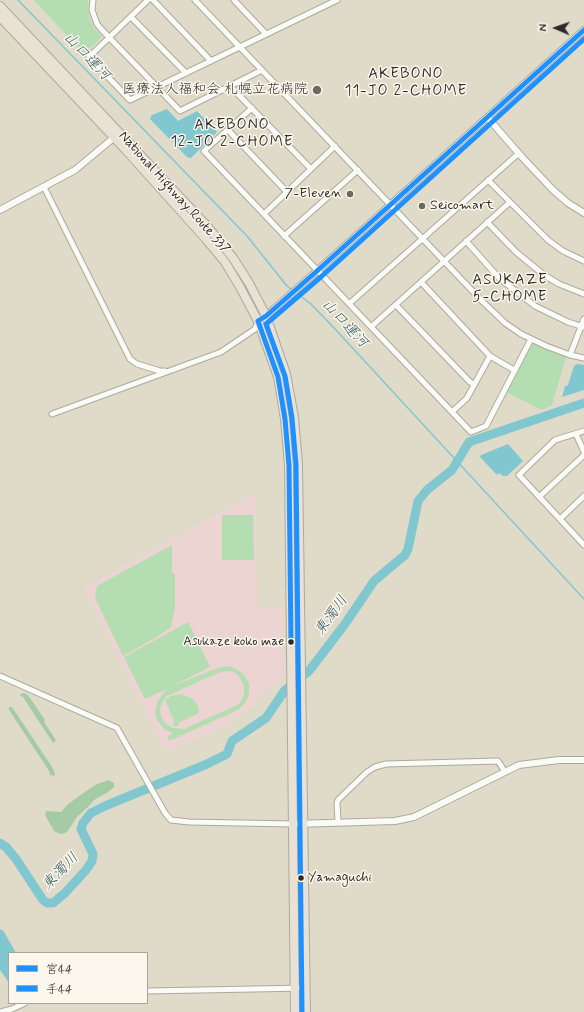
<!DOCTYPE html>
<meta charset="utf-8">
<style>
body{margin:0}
#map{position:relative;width:584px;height:1012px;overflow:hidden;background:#dfdbc8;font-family:Mynerve,"Klee One",sans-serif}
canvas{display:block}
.legend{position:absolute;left:8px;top:952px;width:140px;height:52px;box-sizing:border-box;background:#fbf7ec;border:1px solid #a8a59f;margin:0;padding:5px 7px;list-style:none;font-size:12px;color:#2b2b2b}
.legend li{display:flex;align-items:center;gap:8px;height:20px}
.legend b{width:20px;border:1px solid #a8a59f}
.north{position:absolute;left:536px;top:8px;width:40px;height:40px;-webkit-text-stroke:3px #fbf7ec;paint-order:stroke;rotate:272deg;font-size:11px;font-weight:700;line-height:16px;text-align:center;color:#2b2b2b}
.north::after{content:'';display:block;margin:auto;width:14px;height:18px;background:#2b2b2b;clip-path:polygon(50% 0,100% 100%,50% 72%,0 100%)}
</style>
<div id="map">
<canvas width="584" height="1012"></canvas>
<ul class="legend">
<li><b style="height:5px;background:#1e90ff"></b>宮44</li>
<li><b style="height:5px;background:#1e90ff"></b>手44</li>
</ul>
<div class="north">N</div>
</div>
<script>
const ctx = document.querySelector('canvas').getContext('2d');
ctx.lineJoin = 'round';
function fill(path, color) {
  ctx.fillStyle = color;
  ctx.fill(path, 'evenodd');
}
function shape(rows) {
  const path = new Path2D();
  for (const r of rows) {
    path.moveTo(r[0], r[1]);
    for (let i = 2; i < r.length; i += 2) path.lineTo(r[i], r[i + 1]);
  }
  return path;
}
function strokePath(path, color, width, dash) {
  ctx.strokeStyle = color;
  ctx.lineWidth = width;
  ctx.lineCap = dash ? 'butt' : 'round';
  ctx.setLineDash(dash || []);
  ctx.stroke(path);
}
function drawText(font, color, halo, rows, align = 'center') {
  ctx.font = font + ' Mynerve,"Klee One",sans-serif';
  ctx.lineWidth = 3;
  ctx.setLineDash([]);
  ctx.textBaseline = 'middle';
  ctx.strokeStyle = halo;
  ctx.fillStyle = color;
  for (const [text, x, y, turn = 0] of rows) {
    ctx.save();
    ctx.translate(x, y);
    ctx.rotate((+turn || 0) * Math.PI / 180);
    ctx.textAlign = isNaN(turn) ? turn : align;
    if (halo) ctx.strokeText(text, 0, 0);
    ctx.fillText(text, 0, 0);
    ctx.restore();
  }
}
fill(shape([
 [256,493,257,607,283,607,285,676,263,694,251,708,220,729,166,751,83,588]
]), '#ebd4d2');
fill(shape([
 [34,0,88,0,88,9,90,20,94,28,102,37,84,54],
 [531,339,567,354,552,405,542,410,504,391],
 [222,515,253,515,254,560,222,560],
 [172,545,172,573,175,574,175,608,171,627,160,635,123,656,95,598,97,586],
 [188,622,210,667,170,687,218,668,227,666,237,669,244,675,249,683,249,693,246,702,238,710,169,741,167,737,173,733,165,730,161,725,156,718,155,711,158,700,167,689,145,699,124,657],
 [227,671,233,672,238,675,244,685,244,695,239,704,184,729,173,728,165,723,161,716,160,709,163,701,167,696,220,672],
 [181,694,187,696,193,699,197,704,199,713,180,722,177,726,174,726,173,725,174,721,165,700,171,696]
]), '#b4deb1');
fill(shape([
 [24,693,28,695,45,720,44,722,56,740,53,743,23,697,20,695,21,694],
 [9,707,12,707,54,770,55,775,54,776,50,775,49,771,9,710],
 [109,780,114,783,114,787,108,792,94,800,90,805,77,817,67,832,62,834,58,833,54,831,45,815,46,811,61,812,68,804,85,792,97,784]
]), '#a4cba4');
fill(shape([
 [167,109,178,121,197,111,217,132,191,158,187,157,150,119,152,115],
 [577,364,584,365,584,390,562,397,565,386,568,385,574,366],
 [508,444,523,461,507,476,503,476,499,473,497,475,480,457,481,455],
 [0,939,9,956,9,983,0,970]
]), '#80c7d0');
strokePath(shape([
 [18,0,247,236,287,286,292,290],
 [295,292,311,304,336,330,584,599]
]), '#80c7d0', 1.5);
strokePath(shape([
 [0,843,6,847,16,859,43,900,47,903,53,903,65,893,86,870,92,861,93,854,81,829,83,823,91,813,105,806,207,764,227,754,232,741,266,718,285,690,309,671,345,624,374,581,405,555,408,549,418,501,427,490,452,470,469,442,584,403],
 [0,934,11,953]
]), '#80c7d0', 9);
const minor = shape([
 [93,0,92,10,97,24,102,30,180,111,262,70],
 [148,0,89,57,130,100,337,0],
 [153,0,211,61],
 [195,0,482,301,505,323,521,334,546,346,570,355,584,358],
 [234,0,266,34],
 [131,17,186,73],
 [230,86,311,169],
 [252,108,204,151,471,432,486,426,531,339],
 [228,130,287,192],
 [488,180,548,240,563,251,584,261],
 [44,187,130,359,137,364,160,371,165,371],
 [264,214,335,146],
 [487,222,516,252,544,275,559,284,584,294],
 [284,236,358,170],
 [466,241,499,278,535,306,568,322,584,327],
 [421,282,490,356,514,370],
 [350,303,519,153],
 [396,305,470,382,474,384],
 [372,326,509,203],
 [570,355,584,319],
 [452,412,467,398,490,356],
 [52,414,221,352,255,329,258,322],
 [584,431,555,440,519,475,584,545],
 [576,434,584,452],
 [539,497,584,455],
 [560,519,584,496],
 [0,676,117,728,165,813,171,820,189,822,293,824],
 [338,822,337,803,338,800,367,772,375,767,386,764,498,761,505,772],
 [147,991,306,988],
 [0,1012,12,1009,25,1003]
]);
const tertiary = shape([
 [488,118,521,156,553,190,568,203,584,213],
 [0,210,75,170,117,135],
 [258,321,266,316,317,271,584,30],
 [293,824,395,821,414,817,519,765,559,760,584,760]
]);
const trunk = shape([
 [0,6,207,226,233,258,249,283,266,316,286,374,294,417,298,464,306,1012],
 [0,17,125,149,205,238,225,262,240,287,258,321,278,377,285,419,289,466,295,1012]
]);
strokePath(minor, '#acaa9e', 7);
strokePath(tertiary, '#acaa9e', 8);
strokePath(trunk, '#acaa9e', 10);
strokePath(minor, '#fafaf7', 5);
strokePath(tertiary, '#fafaf7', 6);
strokePath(trunk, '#e8e1d4', 8);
strokePath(shape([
 [291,642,289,466,285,419,278,377,258,321,266,316,317,271,584,30]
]), '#1e90ff', 5);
strokePath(shape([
 [302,1012,296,465,292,418,285,376,266,324,322,276,584,39]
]), '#1e90ff', 5);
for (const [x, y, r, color] of [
 [317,90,5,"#6a6962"],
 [350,194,4,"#6a6962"],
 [422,206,4,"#6a6962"],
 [291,642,3.5,"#2b2b2b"],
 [301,878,3.5,"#2b2b2b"]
]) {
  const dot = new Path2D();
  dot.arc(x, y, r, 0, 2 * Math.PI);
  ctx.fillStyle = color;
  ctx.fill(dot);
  strokePath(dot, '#fbf7ec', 1.5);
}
drawText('13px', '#2b2b2b', '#fbf7ec', [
 ["Asukaze koko mae",284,642],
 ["Yamaguchi",308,878,"left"]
], 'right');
drawText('14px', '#2b2b2b', '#fbf7ec', [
 ["医療法人福和会 札幌立花病院",308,90],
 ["7-Eleven",342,194],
 ["Seicomart",430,206,"left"]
], 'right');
drawText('14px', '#2b2b2b', '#fbf7ec', [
 ["National Highway Route 337",174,193,48]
]);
drawText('italic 15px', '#3a5e66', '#fbf7ec', [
 ["山口運河",86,57,46],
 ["山口運河",344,324,47],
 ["東濁川",332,616,-54],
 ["東濁川",61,872,-46]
]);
ctx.letterSpacing = '1px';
drawText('15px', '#2b2b2b', '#fbf7ec', [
 ["AKEBONO",406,75],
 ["11-JO 2-CHOME",406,92],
 ["AKEBONO",232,126],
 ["12-JO 2-CHOME",232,143],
 ["ASUKAZE",510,281],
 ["5-CHOME",510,298]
]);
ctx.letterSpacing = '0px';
</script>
